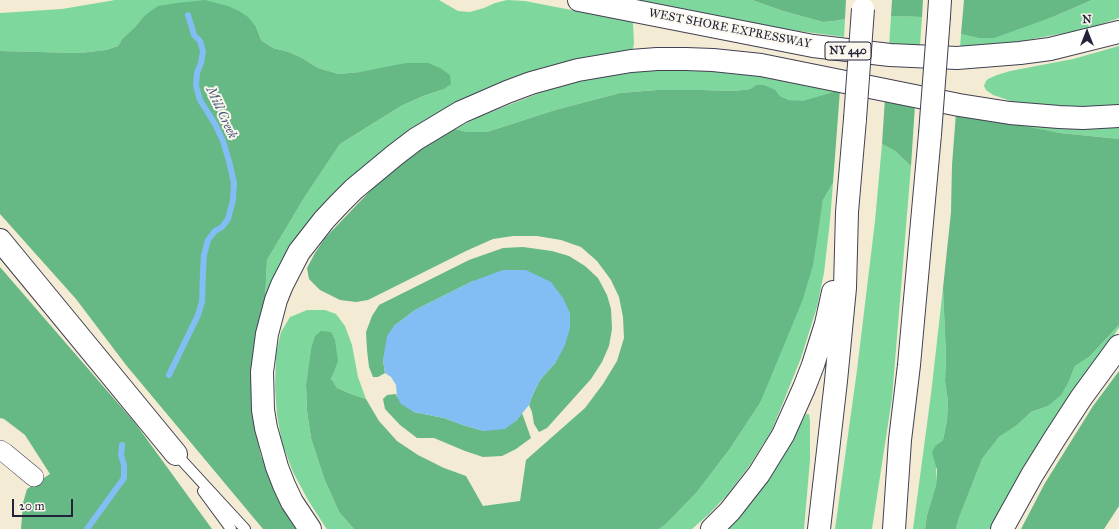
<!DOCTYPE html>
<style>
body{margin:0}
#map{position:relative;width:1119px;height:529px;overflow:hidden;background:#f4ebd4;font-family:"IM FELL Great Primer",serif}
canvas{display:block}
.north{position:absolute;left:1067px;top:12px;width:40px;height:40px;-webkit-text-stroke:3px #fbf7ec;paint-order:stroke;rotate:0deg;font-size:11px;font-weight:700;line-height:16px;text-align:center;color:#22223b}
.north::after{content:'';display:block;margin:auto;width:14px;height:18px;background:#22223b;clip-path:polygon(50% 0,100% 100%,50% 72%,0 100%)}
.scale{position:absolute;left:12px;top:499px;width:61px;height:18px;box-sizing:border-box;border:2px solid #22223b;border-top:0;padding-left:5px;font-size:12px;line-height:14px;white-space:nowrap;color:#22223b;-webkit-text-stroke:3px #fbf7ec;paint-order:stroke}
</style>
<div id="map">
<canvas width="1119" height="529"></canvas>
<div class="north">N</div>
<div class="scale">20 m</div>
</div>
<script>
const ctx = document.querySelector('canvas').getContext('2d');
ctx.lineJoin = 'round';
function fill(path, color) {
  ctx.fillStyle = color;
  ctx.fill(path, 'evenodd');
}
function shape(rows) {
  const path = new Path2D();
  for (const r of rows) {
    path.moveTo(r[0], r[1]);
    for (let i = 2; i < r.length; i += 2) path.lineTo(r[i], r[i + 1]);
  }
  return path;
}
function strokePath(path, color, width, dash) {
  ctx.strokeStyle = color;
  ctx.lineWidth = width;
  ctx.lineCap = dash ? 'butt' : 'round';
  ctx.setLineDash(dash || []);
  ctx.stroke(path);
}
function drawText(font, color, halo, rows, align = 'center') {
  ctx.font = font + ' "IM FELL Great Primer",serif';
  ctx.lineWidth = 4;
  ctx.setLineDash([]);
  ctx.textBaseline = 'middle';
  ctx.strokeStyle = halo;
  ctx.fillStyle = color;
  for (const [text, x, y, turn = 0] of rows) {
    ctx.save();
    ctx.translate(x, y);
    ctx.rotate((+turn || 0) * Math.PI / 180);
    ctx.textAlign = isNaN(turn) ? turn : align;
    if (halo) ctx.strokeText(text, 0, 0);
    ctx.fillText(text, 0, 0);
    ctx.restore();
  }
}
fill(shape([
 [115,0,439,0,458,11,470,12,484,8,495,3,507,0,525,1,633,22,634,44,632,52,410,134,265,301,267,260,304,198,340,144,401,106,423,96,444,89,360,72,339,74,318,68,302,58,289,52,273,48,261,40,256,27,144,16,135,27,122,39,118,46,106,50,80,53,0,51,0,13,62,9],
 [633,0,752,0,783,11,823,22,834,21,845,19,844,37,791,30,676,9],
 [1092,0,1119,0,1119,18,1086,29,1006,44,960,48,961,34,978,38,1055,16],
 [891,16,922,17,920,46,889,47],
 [1119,46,1119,106,1079,108,1017,103,993,95,986,90,984,86,986,81,988,79,997,75,1010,71,1073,59],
 [678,69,714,70,759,75,840,90,803,102,789,100,780,96,764,85,756,85,750,89,734,91,702,90,657,90,620,93,555,110,487,132,467,132,455,129,478,117,552,88,588,79,639,71],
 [1013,125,1050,127,1119,125,1119,139,1060,133],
 [882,144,895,151,911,166,892,398,872,529,835,529,857,370,875,221],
 [833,183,830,221,824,273,817,307,801,358,772,430,750,465,727,495,708,515,692,529,659,529,665,525,697,492,729,450,760,403,819,224,823,200],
 [943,288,946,356,945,381,948,402,947,420,943,440,936,445,936,485,927,515,925,529,913,529,931,394],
 [307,310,325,310,336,314,345,326,352,345,358,377,366,399,351,394,337,388,331,380,333,371,311,350,306,384,307,411,311,438,324,478,339,512,354,529,327,529,326,528,308,500,293,472,282,443,277,415,275,387,276,354,281,332,290,317],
 [1119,325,1119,328,1065,403,1043,436,1006,499,991,529,956,529,959,518,982,459,999,437,1016,426,1031,412,1048,406,1069,381,1075,366,1089,357],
 [806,414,809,414,810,421,810,460,804,529,725,529,788,447]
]), '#7ed89e');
fill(shape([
 [205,0,228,6,239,11,248,17,256,27,261,40,273,48,289,52,302,58,318,68,339,74,360,72,406,63,428,63,440,68,450,75,451,84,444,89,423,96,401,106,340,144,304,198,267,260,265,301,257,328,253,355,251,390,253,421,261,456,272,483,299,529,263,529,126,365,76,299,0,214,0,51,80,53,106,50,118,46,122,39,135,27,144,16,158,6,177,3],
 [752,0,846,0,845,19,834,21,823,22,783,11],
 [892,0,923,0,922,17,891,16],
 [964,0,1092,0,1055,16,994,38,978,38,961,34],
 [756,85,764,85,775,90,780,96,789,100,803,101,840,90,833,183,823,200,813,265,803,299,760,403,729,450,697,492,665,525,659,529,354,529,339,512,324,478,311,438,307,411,306,384,311,349,315,336,321,331,331,332,335,340,338,361,331,379,337,388,351,394,366,399,379,421,397,441,418,455,444,468,466,476,483,506,520,501,526,460,585,408,603,384,617,361,624,338,623,317,619,297,611,280,597,261,581,247,561,240,537,236,513,236,493,239,466,251,368,300,356,302,340,300,320,290,309,279,307,268,315,253,325,238,372,189,411,155,440,136,455,129,467,132,487,132,555,110,620,93,657,90,702,90,734,91,750,89],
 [885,98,915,105,911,166,895,151,882,144],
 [956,113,1060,133,1119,139,1119,325,1089,357,1075,366,1069,381,1061,395,1048,406,1031,412,1016,426,999,437,982,459,959,518,956,529,925,529,927,515,936,485,937,470,932,452,936,445,943,440,947,420,948,402,945,381,946,356,943,288,951,212,952,165],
 [523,247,552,251,569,256,585,266,598,278,607,295,611,309,612,329,609,346,602,362,591,379,547,428,539,432,534,424,532,412,529,405,533,394,540,380,556,362,473,281,415,310,394,326,383,360,385,373,378,377,373,377,369,367,367,350,366,332,372,316,379,305,469,260,503,248],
 [0,267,135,423,212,529,21,529,23,503,27,489,50,474,25,435,4,419,0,418],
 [1119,371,1119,506,1104,529,1021,529,1045,483,1093,406],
 [396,394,397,397,414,412,444,418,463,425,484,431,516,421,522,413,531,438,516,449,502,456,483,457,465,451,434,438,417,438,400,425,385,409,383,399,387,395]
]), '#66b885');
fill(shape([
 [503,270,526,270,551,282,563,298,570,313,570,328,565,345,556,362,540,380,533,394,529,405,516,421,505,429,484,431,463,425,444,418,414,412,401,404,397,397,396,385,391,377,385,373,383,360,387,336,394,326,415,310,473,281]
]), '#82bdf4');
strokePath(shape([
 [169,375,198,315,202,302,203,271,204,255,208,240,215,231,222,227,228,219,233,200,234,183,229,161,223,141,215,124,200,100,196,86,197,73,201,63,203,51,200,41,194,35,188,15],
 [87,529,124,478,124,465,121,455,122,445]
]), '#82bdf4', 6);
const service = shape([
 [176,454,245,529],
 [203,491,231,529]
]);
const minor = shape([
 [0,450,5,453,34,477]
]);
const motorway = shape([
 [579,0,813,46,890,55,957,58,1020,53,1050,49,1119,32],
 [939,16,940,0],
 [0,240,176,454],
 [310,529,292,502,284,485,277,467,266,428,263,410,262,372,267,334,276,300,282,285,299,252,324,220,339,204,354,189,395,155,416,139,461,112,507,92,531,83,578,70,631,61,657,59,686,59,713,60,761,65,959,105,1010,113,1059,117,1083,118,1119,116],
 [712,529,730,511,759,474,783,435,804,388,813,365,826,324,833,292],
 [819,529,836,381,845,288,847,212,855,119],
 [894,529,900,440,909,365,930,134],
 [1002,529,1032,475,1055,438,1081,398,1119,346]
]);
strokePath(service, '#424052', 12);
strokePath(minor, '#424052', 20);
strokePath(motorway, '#424052', 24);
strokePath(service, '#fff', 10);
strokePath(minor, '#fff', 19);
strokePath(motorway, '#fff', 22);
const motorwayBridge = shape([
 [855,119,863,9],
 [930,134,939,16]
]);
strokePath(motorwayBridge, '#424052', 24, []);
strokePath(motorwayBridge, '#fff', 22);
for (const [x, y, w] of [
 [848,51,46]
]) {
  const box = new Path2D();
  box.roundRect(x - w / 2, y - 9, w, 18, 3);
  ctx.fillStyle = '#fbf7ec';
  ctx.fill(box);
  strokePath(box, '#22223b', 1);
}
drawText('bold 11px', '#22223b', null, [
 ["NY 440",848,51]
]);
drawText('12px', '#22223b', '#fbf7ec', [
 ["WEST SHORE EXPRESSWAY",730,29,11]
]);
drawText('italic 13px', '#44587c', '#fbf7ec', [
 ["Mill Creek",221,113,65]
]);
</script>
